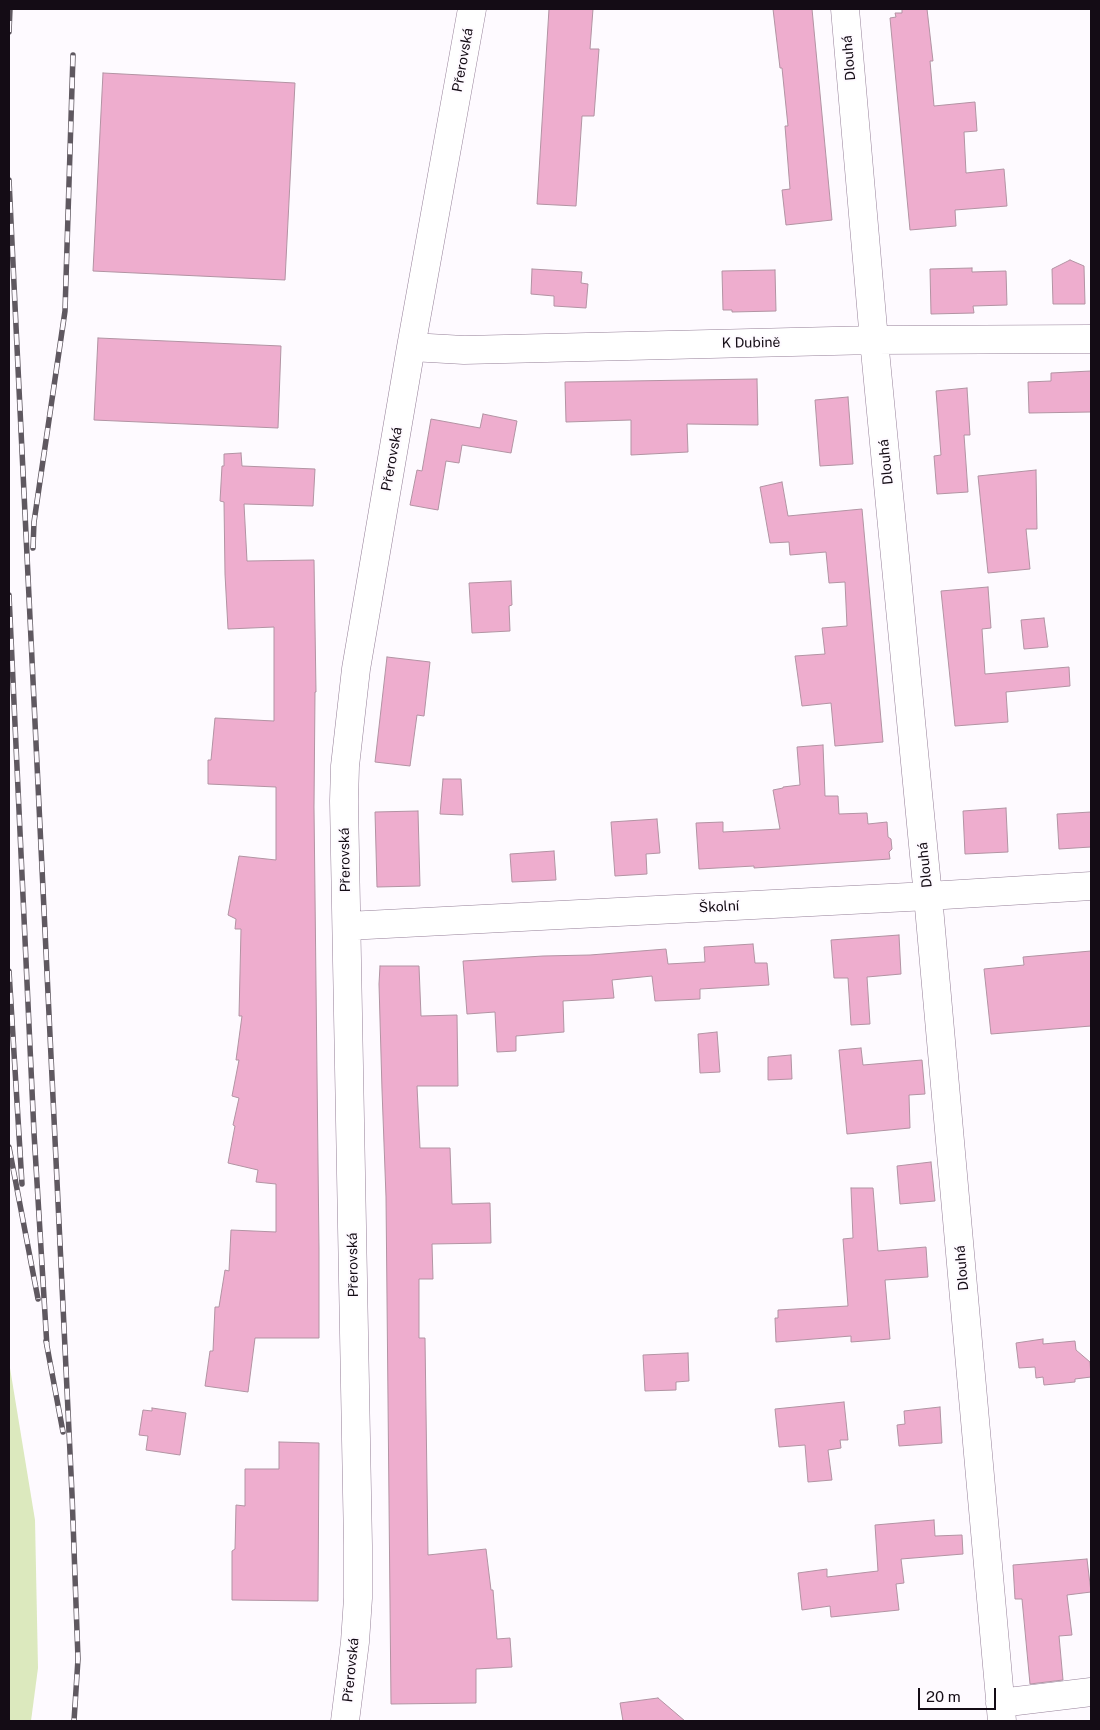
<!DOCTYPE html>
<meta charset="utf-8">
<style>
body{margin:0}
#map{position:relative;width:1100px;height:1730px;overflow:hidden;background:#fefaff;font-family:"Public Sans",sans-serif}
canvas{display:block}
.frame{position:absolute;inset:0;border:10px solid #140c15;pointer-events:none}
.scale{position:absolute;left:918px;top:1688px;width:78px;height:22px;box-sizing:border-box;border:2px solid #140c15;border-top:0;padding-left:6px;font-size:15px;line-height:18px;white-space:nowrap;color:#140c15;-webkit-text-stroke:4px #fefaff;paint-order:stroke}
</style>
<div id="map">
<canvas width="1100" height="1730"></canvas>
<div class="frame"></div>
<div class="scale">20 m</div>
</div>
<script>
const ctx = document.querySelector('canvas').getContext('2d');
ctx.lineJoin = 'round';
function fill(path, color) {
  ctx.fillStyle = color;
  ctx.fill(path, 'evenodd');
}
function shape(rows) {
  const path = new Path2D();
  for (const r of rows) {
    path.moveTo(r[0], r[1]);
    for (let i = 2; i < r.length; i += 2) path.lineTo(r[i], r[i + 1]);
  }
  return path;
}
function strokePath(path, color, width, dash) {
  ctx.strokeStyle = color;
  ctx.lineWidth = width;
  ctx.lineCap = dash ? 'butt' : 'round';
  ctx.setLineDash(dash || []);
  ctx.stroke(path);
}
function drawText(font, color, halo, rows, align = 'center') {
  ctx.font = font + ' "Public Sans",sans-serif';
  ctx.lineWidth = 4;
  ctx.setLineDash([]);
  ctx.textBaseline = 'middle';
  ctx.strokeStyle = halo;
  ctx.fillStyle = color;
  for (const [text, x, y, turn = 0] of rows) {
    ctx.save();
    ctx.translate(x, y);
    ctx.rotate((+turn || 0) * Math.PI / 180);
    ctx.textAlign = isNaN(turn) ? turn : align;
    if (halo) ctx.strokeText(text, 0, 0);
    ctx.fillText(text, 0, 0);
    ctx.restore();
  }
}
fill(shape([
 [9,1362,35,1520,38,1668,31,1721,9,1721]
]), '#dce9be');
const building = shape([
 [549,9,593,9,590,49,599,49,594,116,582,116,576,206,537,204,549,9],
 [773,9,812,9,832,220,786,225,782,190,790,189,785,126,788,126,782,68,780,68,773,9],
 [902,9,927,9,933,61,930,61,934,106,975,102,977,131,964,132,966,173,1004,169,1007,206,955,210,956,226,910,230,890,18,896,17,895,13,902,13,902,9],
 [103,73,295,83,285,280,93,271,103,73],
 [1070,260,1084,266,1085,304,1053,304,1052,269,1070,260],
 [972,268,972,272,1006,271,1007,305,973,306,974,313,931,314,930,269,972,268],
 [532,269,582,272,581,283,588,284,586,308,554,306,554,296,531,294,532,269],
 [775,270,776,311,732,312,732,310,723,310,722,271,775,270],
 [98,338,281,346,278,428,94,420,98,338],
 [1091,371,1091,412,1029,413,1028,382,1051,381,1051,373,1091,371],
 [757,379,758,425,687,424,688,452,631,455,631,420,566,422,565,382,757,379],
 [967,388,970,435,964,435,968,492,937,494,934,456,941,455,936,391,967,388],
 [848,397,853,464,820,466,815,400,848,397],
 [483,414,517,421,511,453,462,445,459,463,446,461,438,510,410,505,417,470,422,471,431,419,480,428,483,414],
 [241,453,242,466,315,469,313,506,244,504,247,561,314,560,316,692,315,692,314,807,319,1249,319,1338,255,1338,248,1392,205,1386,210,1351,213,1351,215,1307,219,1307,225,1270,229,1271,231,1230,276,1232,276,1184,256,1182,258,1170,228,1163,235,1126,233,1125,239,1098,232,1096,239,1060,236,1060,242,1016,239,1016,241,929,235,929,236,919,228,915,239,856,276,860,276,787,208,784,208,760,211,760,215,718,274,721,274,627,228,629,225,574,224,502,220,501,222,466,224,466,224,454,241,453],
 [1036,470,1037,529,1026,529,1030,569,988,573,978,476,1036,470],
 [782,482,788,516,862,509,883,742,835,746,831,703,802,706,795,656,825,654,822,628,847,626,845,582,829,583,826,552,790,555,789,542,770,543,760,487,782,482],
 [511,581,512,605,509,606,510,631,472,633,469,583,511,581],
 [988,587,991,628,982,629,985,674,1069,667,1070,686,1006,692,1008,722,955,726,941,591,988,587],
 [1044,618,1048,647,1024,649,1021,620,1044,618],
 [387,657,430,662,424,716,417,715,410,766,375,762,387,657],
 [823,745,825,796,838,796,839,814,867,813,868,824,887,822,888,837,891,839,892,849,889,852,890,859,754,868,754,866,699,869,696,823,723,822,723,832,780,829,773,790,783,788,783,787,800,785,797,747,823,745],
 [443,779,461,779,463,815,440,814,443,779],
 [1006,808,1008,852,965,854,963,811,1006,808],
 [418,811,420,886,377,887,375,812,418,811],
 [1091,812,1091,847,1059,849,1057,814,1091,812],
 [657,819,660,853,646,854,647,874,615,876,611,822,657,819],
 [554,851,556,880,512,882,510,854,554,851],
 [899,935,901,974,867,977,870,1024,851,1025,848,978,834,978,831,940,899,935],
 [753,944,755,963,767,963,769,985,700,989,700,999,655,1001,652,976,612,980,614,998,563,1001,564,1032,516,1036,516,1051,497,1052,495,1012,467,1014,463,961,543,956,590,955,666,949,668,964,705,962,704,947,753,944],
 [1091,951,1091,1026,991,1034,984,969,1024,965,1023,957,1091,951],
 [380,966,419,966,421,1016,457,1015,458,1086,417,1086,420,1148,450,1148,452,1204,490,1203,491,1243,432,1244,433,1279,419,1279,419,1338,425,1338,428,1555,486,1549,491,1590,493,1590,497,1639,510,1638,512,1667,476,1669,476,1703,391,1704,386,1197,382,1090,379,984,380,966],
 [717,1032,720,1072,700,1073,698,1034,717,1032],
 [861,1048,863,1065,922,1060,925,1094,909,1095,910,1128,847,1134,839,1050,861,1048],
 [791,1055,792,1079,768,1080,768,1057,791,1055],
 [931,1162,935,1201,900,1204,897,1166,931,1162],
 [851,1188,873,1188,878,1251,926,1247,928,1277,885,1280,890,1339,851,1342,851,1336,776,1342,775,1318,778,1318,778,1310,848,1306,843,1239,853,1238,851,1188],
 [1043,1339,1043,1344,1075,1341,1076,1350,1090,1362,1091,1377,1075,1379,1075,1382,1044,1385,1043,1377,1036,1378,1035,1367,1019,1368,1016,1343,1043,1339],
 [688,1353,689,1381,676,1382,676,1390,645,1391,643,1355,688,1353],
 [844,1402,848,1440,840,1440,841,1448,828,1450,832,1480,808,1482,805,1445,779,1447,775,1409,844,1402],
 [940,1407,942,1443,899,1446,897,1425,905,1424,904,1411,940,1407],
 [152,1408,186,1413,180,1455,146,1450,148,1436,139,1435,143,1410,152,1411,152,1408],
 [279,1442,319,1443,318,1601,232,1600,232,1551,235,1549,236,1505,245,1506,245,1469,279,1469,279,1442],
 [934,1520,935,1536,962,1535,963,1554,901,1559,904,1583,896,1584,899,1610,831,1617,830,1606,802,1610,798,1573,827,1569,827,1577,878,1571,875,1525,934,1520],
 [1087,1559,1091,1592,1067,1595,1072,1635,1059,1636,1063,1680,1030,1684,1022,1599,1015,1599,1013,1565,1087,1559],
 [658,1698,685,1721,623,1721,620,1703,658,1698]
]);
fill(building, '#eeadce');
strokePath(building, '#b293a3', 1);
const minor = shape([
 [845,9,874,340,928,896,1002,1721],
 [411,347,464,350,874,340,1091,339],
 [347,926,928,896,1091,886],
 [1000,1703,1091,1692],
 [345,1721,355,1642,358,1598,358,1545,344,801,345,766,356,669,411,347,472,9]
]);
strokePath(minor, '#968199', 29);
strokePath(minor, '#fff', 28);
const rail = shape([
 [9,32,10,9],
 [9,180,72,1494,78,1659,74,1721],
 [33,548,34,522,65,311,73,55],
 [9,595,34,1133,47,1347],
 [9,971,22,1184],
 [9,1147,38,1299],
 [46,1341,63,1432]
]);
strokePath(rail, '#5f5860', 5.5);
strokePath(rail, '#fefaff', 4, [11]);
drawText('14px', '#140c15', '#fefaff', [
 ["Dlouhá",849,58,-95],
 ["Přerovská",463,60,-80],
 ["K Dubině",751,343,-1],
 ["Přerovská",392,459,-80],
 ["Dlouhá",886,462,-96],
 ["Přerovská",345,860,-91],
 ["Dlouhá",925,865,-96],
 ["Školní",719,907,-3],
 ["Přerovská",353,1265,-91],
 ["Dlouhá",962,1268,-95],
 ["Přerovská",351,1670,-84]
]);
</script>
